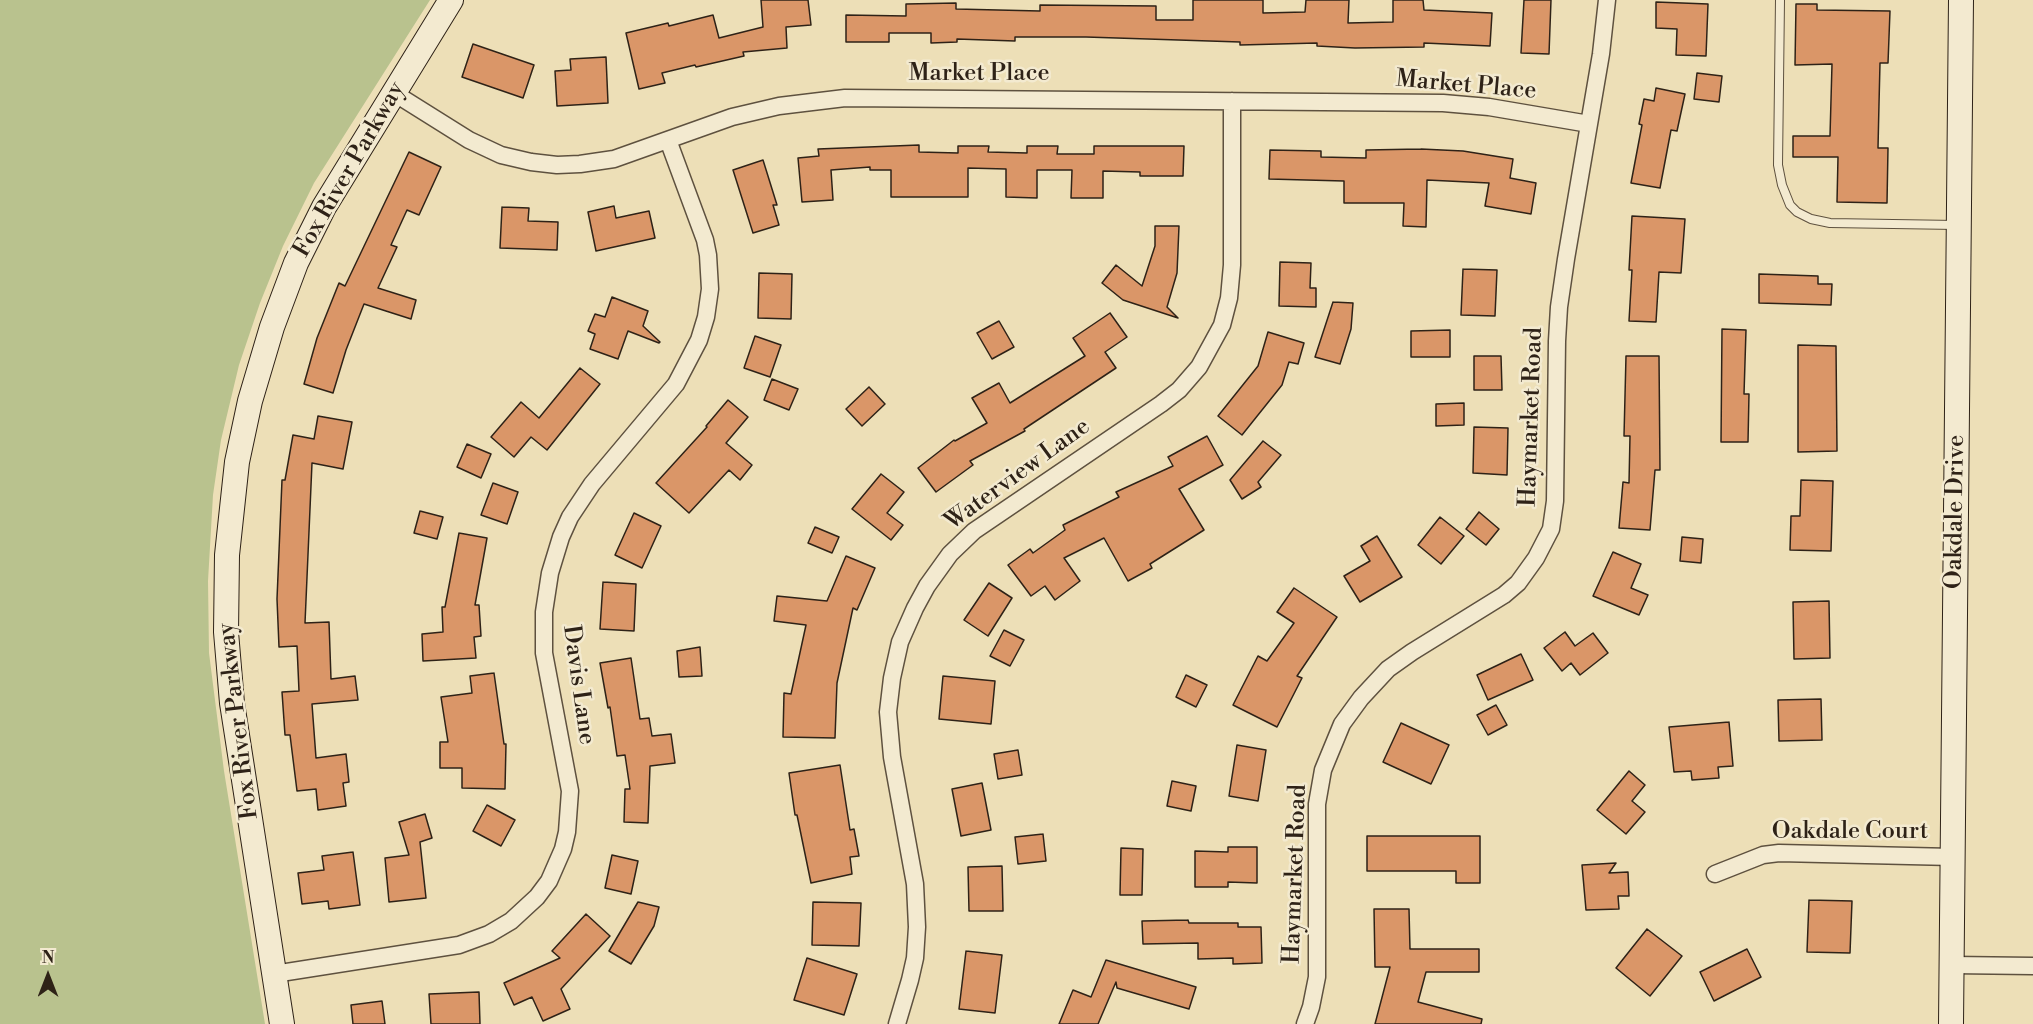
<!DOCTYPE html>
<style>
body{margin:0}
#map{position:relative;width:2033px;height:1024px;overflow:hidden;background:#eddfb7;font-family:"Libre Bodoni",serif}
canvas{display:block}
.north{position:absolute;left:18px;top:946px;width:60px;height:60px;-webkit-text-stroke:4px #f3ead0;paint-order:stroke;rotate:0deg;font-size:16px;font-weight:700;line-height:24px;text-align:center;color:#2e2217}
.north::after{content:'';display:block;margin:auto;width:21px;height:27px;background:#2e2217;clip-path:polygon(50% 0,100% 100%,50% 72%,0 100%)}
</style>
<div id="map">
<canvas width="2033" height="1024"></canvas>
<div class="north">N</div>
</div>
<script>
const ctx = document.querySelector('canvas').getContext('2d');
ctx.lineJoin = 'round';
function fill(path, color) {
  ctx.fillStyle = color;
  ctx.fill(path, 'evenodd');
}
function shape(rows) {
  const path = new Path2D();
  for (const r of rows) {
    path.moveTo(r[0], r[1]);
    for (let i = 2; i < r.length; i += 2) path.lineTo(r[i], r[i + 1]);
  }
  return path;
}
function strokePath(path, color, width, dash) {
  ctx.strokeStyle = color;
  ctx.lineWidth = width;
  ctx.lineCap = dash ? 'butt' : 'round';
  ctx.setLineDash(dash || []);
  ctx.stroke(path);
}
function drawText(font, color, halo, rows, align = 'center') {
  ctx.font = font + ' "Libre Bodoni",serif';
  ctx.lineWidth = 5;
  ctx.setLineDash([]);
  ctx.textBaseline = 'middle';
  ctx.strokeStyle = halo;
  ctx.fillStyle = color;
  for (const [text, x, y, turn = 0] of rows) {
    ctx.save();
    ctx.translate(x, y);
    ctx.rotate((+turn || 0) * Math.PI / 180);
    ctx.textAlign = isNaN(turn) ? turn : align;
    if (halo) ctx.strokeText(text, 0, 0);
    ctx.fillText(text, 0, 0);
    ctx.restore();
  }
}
fill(shape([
 [0,0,430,0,314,183,283,246,260,303,239,365,221,440,213,495,208,581,209,653,224,771,265,1024,0,1024]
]), '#b9c28e');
const building = shape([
 [761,0,808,0,811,25,786,27,787,48,743,52,744,56,696,67,695,65,662,73,665,83,639,89,626,33,668,23,669,26,713,15,719,38,763,27,761,0],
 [1193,0,1263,0,1263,13,1305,12,1306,0,1349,0,1348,23,1393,22,1393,0,1423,0,1424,10,1492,13,1490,46,1424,43,1424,47,1355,48,1317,46,1317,43,1240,45,1240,42,1086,37,1015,37,1015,41,957,39,957,42,931,43,931,33,889,33,889,42,846,42,846,15,906,16,906,4,956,3,956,9,1040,11,1040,5,1156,6,1156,20,1193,20,1193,0],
 [1524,0,1551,0,1549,54,1521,53,1524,0],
 [1656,2,1708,4,1706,56,1676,55,1677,29,1656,28,1656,2],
 [1796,4,1817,4,1817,10,1890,11,1888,63,1880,63,1879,104,1878,148,1888,148,1887,203,1837,202,1838,157,1793,157,1793,136,1830,136,1832,64,1795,65,1796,4],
 [473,44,534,65,523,98,462,77,473,44],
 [606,57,608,103,557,106,555,71,571,70,570,59,606,57],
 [1697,73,1722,76,1719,102,1694,99,1697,73],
 [1656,88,1685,94,1677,131,1671,130,1660,188,1631,183,1642,125,1639,124,1644,99,1654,101,1656,88],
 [919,145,919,152,958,153,958,146,989,146,988,152,1027,153,1027,146,1058,146,1057,154,1094,154,1094,146,1184,146,1183,176,1140,176,1140,172,1103,171,1103,198,1071,198,1072,170,1037,170,1037,198,1006,197,1006,169,968,168,968,197,891,197,891,170,870,170,870,167,831,170,833,200,802,202,798,158,819,156,818,149,919,145],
 [1421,149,1463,151,1513,159,1510,178,1536,183,1531,214,1485,206,1489,183,1427,180,1426,227,1403,226,1404,203,1344,203,1344,181,1269,179,1270,150,1321,151,1321,157,1366,158,1366,150,1421,149],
 [409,152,441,167,419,215,407,210,391,245,397,247,378,288,416,300,411,319,364,304,346,350,333,393,304,384,317,338,339,283,345,286,409,152],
 [763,160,777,205,773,205,779,225,753,233,733,170,763,160],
 [614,206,616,218,649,211,655,238,596,251,588,212,614,206],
 [502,207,529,208,528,221,558,222,557,250,500,248,502,207],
 [1632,216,1685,219,1681,273,1659,272,1656,322,1629,321,1632,270,1629,270,1632,216],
 [1155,226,1179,226,1177,273,1167,307,1178,318,1123,300,1102,283,1116,265,1142,286,1155,246,1155,226],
 [1280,262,1311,263,1310,288,1316,288,1316,307,1279,306,1280,262],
 [1463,269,1497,270,1495,316,1461,315,1463,269],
 [759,273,792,274,791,319,758,318,759,273],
 [1759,274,1818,276,1818,284,1832,284,1831,305,1759,303,1759,274],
 [612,297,648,311,643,326,660,342,659,343,628,331,618,359,590,349,595,334,588,331,595,314,605,317,612,297],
 [1333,302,1353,303,1351,329,1340,364,1315,357,1333,302],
 [1110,313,1127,337,1105,352,1116,368,1024,429,1025,431,970,461,973,465,936,492,918,468,954,440,955,441,987,423,972,398,999,383,1010,403,1085,356,1073,338,1110,313],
 [999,321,1014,347,992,359,977,333,999,321],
 [1722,329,1746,330,1744,394,1749,394,1748,442,1721,442,1722,329],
 [1450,330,1450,357,1411,357,1411,331,1450,330],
 [1268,332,1304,343,1298,364,1289,362,1282,385,1242,435,1218,416,1258,366,1268,332],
 [755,336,781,345,770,377,744,368,755,336],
 [1798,345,1836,346,1837,451,1798,452,1798,345],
 [1474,356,1501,356,1502,390,1474,390,1474,356],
 [1626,356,1659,356,1660,470,1655,470,1650,530,1619,528,1623,482,1629,483,1630,436,1624,436,1626,356],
 [580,368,600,384,547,450,531,437,514,457,491,437,521,402,539,418,580,368],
 [772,379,798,389,789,410,764,400,772,379],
 [869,387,885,404,862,426,846,409,869,387],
 [728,400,748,417,726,443,752,465,740,480,729,470,689,513,656,483,707,427,706,426,728,400],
 [1464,403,1464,425,1436,426,1436,404,1464,403],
 [318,416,352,422,343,469,312,463,305,623,329,622,331,679,355,676,358,700,312,704,316,758,346,754,349,782,343,783,346,806,318,810,316,789,297,791,290,735,285,735,282,692,299,691,297,646,279,647,277,599,282,480,285,480,293,435,314,439,318,416],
 [1474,427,1508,428,1507,475,1473,473,1474,427],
 [1207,436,1223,465,1179,489,1204,530,1150,564,1152,568,1128,581,1104,538,1064,558,1080,581,1055,600,1045,586,1031,596,1008,565,1030,549,1033,553,1065,530,1063,525,1119,497,1116,492,1173,466,1168,457,1207,436],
 [1263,441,1281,455,1258,482,1261,487,1242,499,1230,480,1263,441],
 [467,444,491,454,481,478,457,467,467,444],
 [881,474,904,492,887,513,903,525,891,540,852,509,881,474],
 [1801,480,1833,481,1831,551,1790,550,1791,516,1800,516,1801,480],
 [493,483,518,492,507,524,481,515,493,483],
 [420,511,443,517,437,539,414,533,420,511],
 [1479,512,1499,529,1486,545,1466,529,1479,512],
 [634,513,661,526,642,568,615,555,634,513],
 [1440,517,1464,536,1441,564,1418,545,1440,517],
 [815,527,839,537,832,553,808,543,815,527],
 [459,533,487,538,475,605,479,605,481,636,474,637,476,658,423,661,422,634,443,632,442,607,445,607,459,533],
 [1377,536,1402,577,1360,602,1344,576,1370,561,1361,546,1377,536],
 [1682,537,1703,539,1701,563,1680,561,1682,537],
 [1613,552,1641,564,1631,588,1648,595,1639,615,1593,596,1613,552],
 [846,556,875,568,857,610,853,608,837,683,835,738,783,737,784,693,791,694,806,625,774,621,777,596,827,601,846,556],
 [603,582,636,584,634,631,600,629,603,582],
 [989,583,1012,598,988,636,964,620,989,583],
 [1294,588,1337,617,1297,676,1302,678,1277,727,1233,705,1258,656,1267,661,1294,623,1277,612,1294,588],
 [1829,601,1830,658,1794,659,1793,602,1829,601],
 [1004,630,1024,640,1010,666,990,656,1004,630],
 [1565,632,1575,646,1593,633,1608,653,1580,675,1571,663,1562,671,1544,648,1565,632],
 [700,647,702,676,679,677,677,651,700,647],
 [1521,654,1533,680,1488,700,1477,675,1521,654],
 [631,658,640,719,649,718,652,736,671,734,675,763,650,766,648,823,624,822,625,789,630,789,625,755,617,756,610,707,608,708,600,663,631,658],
 [494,673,504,744,506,744,505,789,462,788,462,768,440,768,440,742,448,742,441,697,472,693,470,676,494,673],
 [1186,675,1207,685,1196,707,1176,697,1186,675],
 [943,676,995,681,991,724,939,719,943,676],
 [1821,699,1822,740,1779,741,1778,700,1821,699],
 [1496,705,1507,725,1488,735,1477,715,1496,705],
 [1729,722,1733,766,1718,767,1719,778,1692,780,1691,771,1674,772,1669,727,1729,722],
 [1401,723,1449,745,1431,784,1383,762,1401,723],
 [1237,745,1266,750,1258,801,1229,796,1237,745],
 [1018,750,1022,775,998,779,994,754,1018,750],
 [840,765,850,830,854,829,859,856,850,857,852,874,811,883,797,815,795,815,789,773,840,765],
 [1629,771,1645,785,1632,801,1645,812,1626,834,1597,810,1629,771],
 [1172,781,1196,786,1191,811,1167,806,1172,781],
 [982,783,991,830,961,836,952,789,982,783],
 [487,805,515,820,501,846,473,831,487,805],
 [425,814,432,838,420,842,426,898,389,902,385,858,409,855,399,822,425,814],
 [1043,834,1046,861,1018,864,1015,837,1043,834],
 [1367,836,1480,836,1480,883,1456,883,1456,871,1367,871,1367,836],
 [1228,847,1257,847,1257,883,1228,882,1228,887,1195,887,1195,851,1228,852,1228,847],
 [1121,848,1143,849,1142,895,1120,895,1121,848],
 [353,852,360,905,329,909,328,901,302,904,298,873,324,870,322,856,353,852],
 [612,855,638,861,631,894,605,888,612,855],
 [1616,863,1609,873,1628,872,1629,896,1618,896,1619,909,1586,910,1582,865,1616,863],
 [1002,866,1003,911,969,911,968,867,1002,866],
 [1809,900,1852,901,1850,953,1807,952,1809,900],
 [638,902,659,907,654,926,631,964,609,951,638,902],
 [813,902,861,903,859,946,812,945,813,902],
 [1374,909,1409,909,1410,949,1479,949,1479,972,1426,972,1418,1002,1482,1019,1481,1024,1375,1024,1390,967,1375,967,1374,909],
 [586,914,610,936,561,989,570,1009,543,1021,532,997,514,1005,504,983,560,958,552,951,586,914],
 [1188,920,1189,923,1238,923,1238,927,1261,927,1262,963,1233,964,1233,958,1198,959,1198,943,1143,944,1142,921,1188,920],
 [1647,929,1682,956,1650,996,1616,968,1647,929],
 [1747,949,1761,977,1714,1001,1700,972,1747,949],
 [966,951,1002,955,995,1013,959,1009,966,951],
 [807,958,857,974,844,1015,794,1000,807,958],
 [1106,960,1196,987,1189,1009,1117,988,1116,982,1098,1024,1059,1024,1073,990,1091,997,1106,960],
 [479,992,480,1024,431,1024,429,994,479,992],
 [382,1001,385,1024,353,1024,351,1005,382,1001]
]);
fill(building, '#da9668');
strokePath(building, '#2e2217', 1.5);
const lane = shape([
 [1780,0,1778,165,1782,185,1790,205,1797,212,1811,219,1830,223,1956,225]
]);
const street = shape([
 [394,93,469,140,501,155,531,162,557,165,580,164,614,159,732,117,779,106,845,98,1443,103,1489,107,1589,124],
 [1715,874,1763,855,1779,853,1953,857],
 [1952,965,2033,966],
 [274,974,459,945,489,934,511,921,537,897,549,881,563,849,567,832,570,791,544,653,544,612,550,573,561,537,570,517,592,484,676,384,699,340,706,317,710,289,708,255,705,240,668,140],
 [897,1024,910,980,915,958,917,927,915,884,892,757,888,712,892,678,900,642,915,608,927,586,950,554,974,531,1161,404,1179,390,1199,367,1222,325,1229,298,1232,265,1232,101],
 [1305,1024,1311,1007,1317,977,1317,804,1323,770,1342,724,1361,698,1388,669,1412,652,1504,595,1518,583,1536,558,1551,529,1555,501,1557,341,1559,307,1566,259,1601,54,1607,0]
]);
const secondary = shape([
 [282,1024,232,703,226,632,227,555,237,462,250,401,272,327,296,263,324,207,451,0],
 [1951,1024,1961,0]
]);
strokePath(lane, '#5e513f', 10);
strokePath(street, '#5e513f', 19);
strokePath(secondary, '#2e2217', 26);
strokePath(lane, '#f3ead0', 8);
strokePath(street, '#f3ead0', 16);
strokePath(secondary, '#f3ead0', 24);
drawText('24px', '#2e2217', '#f3ead0', [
 ["Market Place",979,74],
 ["Market Place",1466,86,5],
 ["Fox River Parkway",350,170,-60],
 ["Haymarket Road",1532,417,-88],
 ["Waterview Lane",1018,475,-36],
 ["Oakdale Drive",1956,512,-89],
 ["Davis Lane",578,685,82],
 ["Fox River Parkway",239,721,-97],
 ["Oakdale Court",1850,832],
 ["Haymarket Road",1296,874,-88]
]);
</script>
